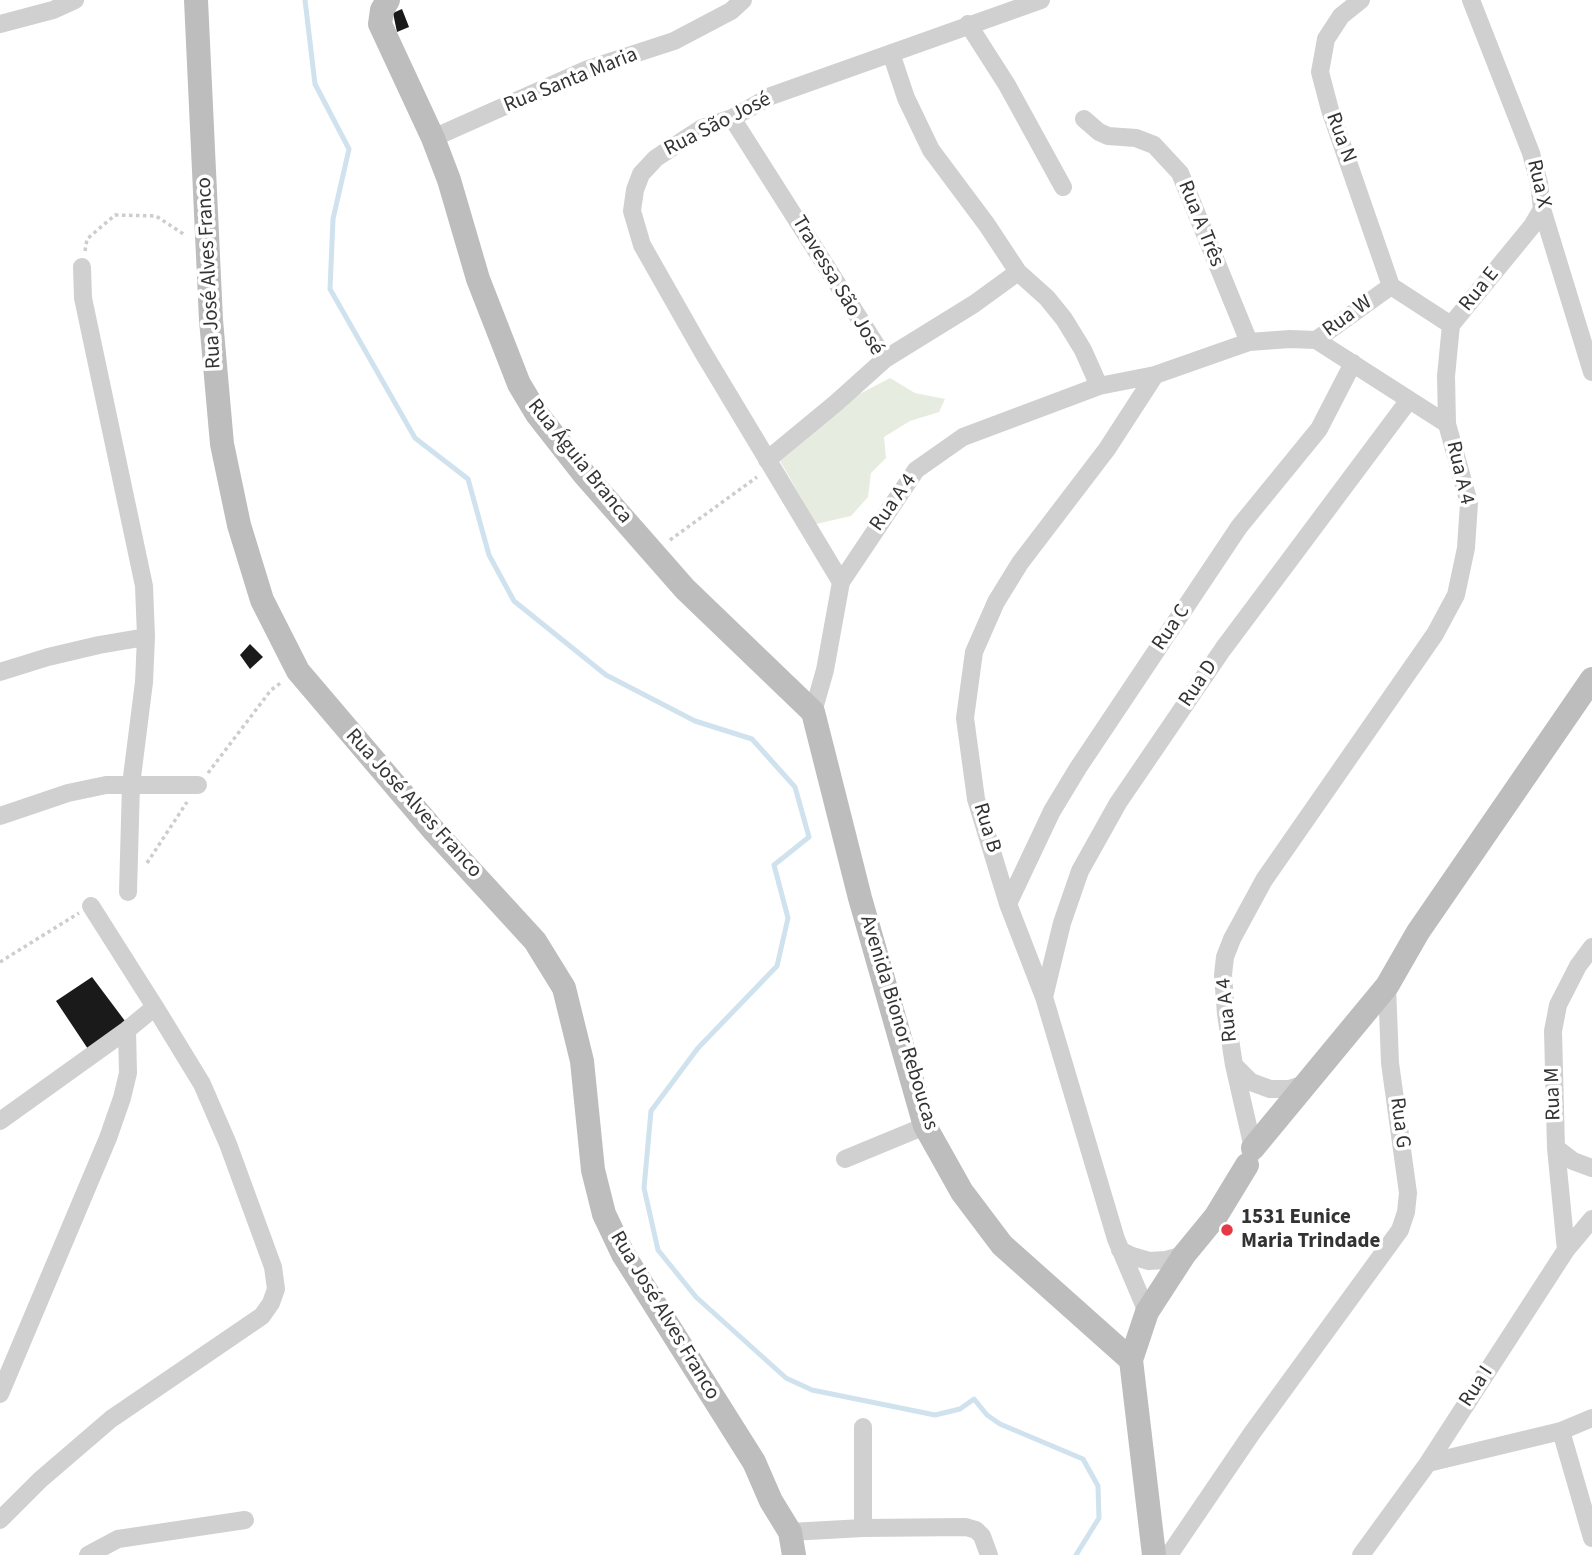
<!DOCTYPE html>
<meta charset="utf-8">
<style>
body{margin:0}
canvas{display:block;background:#fff}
</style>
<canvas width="1592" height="1555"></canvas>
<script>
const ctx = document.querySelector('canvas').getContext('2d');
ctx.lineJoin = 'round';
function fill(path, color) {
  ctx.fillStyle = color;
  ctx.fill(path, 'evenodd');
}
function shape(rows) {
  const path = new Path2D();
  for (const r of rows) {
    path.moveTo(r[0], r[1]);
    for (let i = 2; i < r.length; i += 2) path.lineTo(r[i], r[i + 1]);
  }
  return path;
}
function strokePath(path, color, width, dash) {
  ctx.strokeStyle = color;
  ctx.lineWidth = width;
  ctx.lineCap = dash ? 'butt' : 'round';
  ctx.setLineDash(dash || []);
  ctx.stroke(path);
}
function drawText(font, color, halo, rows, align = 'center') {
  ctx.font = font + ' "Source Sans 3",sans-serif';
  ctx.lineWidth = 7;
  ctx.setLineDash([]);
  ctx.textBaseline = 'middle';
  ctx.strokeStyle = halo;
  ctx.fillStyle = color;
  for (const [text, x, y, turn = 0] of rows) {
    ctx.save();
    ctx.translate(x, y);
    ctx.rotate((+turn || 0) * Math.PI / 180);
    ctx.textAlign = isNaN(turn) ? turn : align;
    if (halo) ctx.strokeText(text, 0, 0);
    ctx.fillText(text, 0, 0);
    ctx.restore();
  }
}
fill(shape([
 [890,378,915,393,945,399,939,412,910,421,884,437,886,458,871,473,868,497,851,516,816,524,779,459,854,397]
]), '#e6ecdf');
strokePath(shape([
 [305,0,315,84,349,149,333,219,330,289,415,438,468,479,489,555,514,601,606,675,695,721,752,739,795,787,809,837,774,865,788,918,777,966,698,1048,651,1111,644,1188,658,1250,696,1297,786,1378,812,1390,935,1415,960,1409,974,1399,987,1415,1000,1424,1083,1459,1098,1486,1099,1518,1076,1555]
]), '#cfe2ee', 5);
fill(shape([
 [402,9,409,27,397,32,393,13],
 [250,644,263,657,250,669,240,655],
 [92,977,128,1025,88,1049,56,1001]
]), '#1a1a1a');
strokePath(shape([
 [85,251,87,239,115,215,156,216,185,235],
 [670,540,757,477],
 [208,773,271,690,282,682],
 [147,863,187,802],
 [0,962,79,913]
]), '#cdcdcd', 3.5, [3.5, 3.5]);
strokePath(shape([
 [1361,0,1341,16,1326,39,1320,72,1330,110,1391,286],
 [1471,0,1531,153,1539,183,1542,209,1592,372],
 [0,24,53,10,75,0],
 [968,24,1007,85,1063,187],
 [891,53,906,98,931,150,987,225,1018,272],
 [732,118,885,359,836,403,767,460],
 [1084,119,1099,132,1108,136,1136,138,1154,145,1180,173,1249,342],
 [433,138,588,69,674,41,731,11,743,0],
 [82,267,83,298,144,586,146,637,144,682,131,785,128,892],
 [1391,286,1451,325],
 [1316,340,1391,286],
 [885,359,974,304,1018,272,1047,298,1064,319,1083,350,1099,386],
 [1447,424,1446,376,1451,325,1532,226,1542,209],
 [841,582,701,349,642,245,632,211,635,190,641,174,656,158,702,128,732,118,771,96,1041,0],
 [0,672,48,657,99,645,146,637],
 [813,712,825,670,841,582,916,470,963,437,1099,386,1155,375,1249,342,1290,339,1316,340,1447,424,1469,503,1466,548,1456,595,1435,634,1264,880,1232,939,1225,957,1223,975,1226,1014,1234,1065,1253,1148,1251,1155],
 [0,816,68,793,106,785,198,785],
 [1008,904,1052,811,1078,768,1239,527,1319,429,1353,363],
 [91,906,155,1007],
 [1044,997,1062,923,1080,871,1118,803,1223,649,1409,400],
 [1234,1065,1251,1082,1270,1089,1289,1089,1308,1083],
 [0,1121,127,1030,155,1007,202,1084,228,1144,273,1267,276,1289,271,1303,262,1316,111,1419,40,1480,0,1520],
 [1556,1148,1573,1161,1592,1168],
 [845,1159,925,1126],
 [1120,1250,1132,1256,1149,1261,1166,1260,1184,1255],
 [1566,1250,1556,1148,1553,1031,1558,1005,1578,966,1592,947],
 [1147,1312,1116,1239,1044,997,1008,904,976,799,965,718,974,652,996,602,1020,563,1107,449,1155,375],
 [0,1394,108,1138,122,1098,128,1073,127,1030],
 [863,1427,863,1528],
 [1561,1431,1592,1538],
 [1428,1463,1561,1431,1592,1418],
 [790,1532,863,1528,966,1527,976,1530,982,1536,989,1555],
 [88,1555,118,1539,245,1520],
 [1169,1555,1252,1433,1400,1230,1406,1212,1408,1193,1390,1063,1387,986],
 [1361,1555,1428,1463,1566,1250,1592,1219]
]), '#d0d0d0', 18);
strokePath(shape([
 [196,0,211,320,222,444,239,525,262,600,298,671,435,832,535,941,564,988,582,1061,593,1170,604,1214,623,1254,754,1462,771,1501,790,1532,794,1555],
 [388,0,382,10,380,24,433,138,449,180,478,279,519,384,537,414,584,474,685,589,813,712,860,898,925,1126,962,1192,1002,1245,1131,1360,1154,1555],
 [1253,1148,1387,986,1418,932,1592,679],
 [1131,1360,1147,1312,1184,1255,1216,1216,1247,1165]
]), '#bdbdbd', 24);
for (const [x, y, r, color] of [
 [1227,1230,7,"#e63946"]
]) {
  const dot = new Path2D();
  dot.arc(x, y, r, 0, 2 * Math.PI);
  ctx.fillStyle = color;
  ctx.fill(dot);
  strokePath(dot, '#fff', 2.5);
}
drawText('21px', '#333', '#fff', [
 ["Rua Santa Maria",571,81,-22],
 ["Rua São José",718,125,-27],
 ["Rua N",1340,138,70],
 ["Rua X",1538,184,77],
 ["Rua A Três",1200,224,68],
 ["Rua José Alves Franco",210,273,-93],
 ["Travessa São José",837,286,59],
 ["Rua E",1480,290,-51],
 ["Rua W",1348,317,-36],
 ["Rua Águia Branca",579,462,51],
 ["Rua A 4",1459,473,77],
 ["Rua A 4",894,503,-55],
 ["Rua C",1172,628,-56],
 ["Rua D",1199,684,-56],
 ["Rua José Alves Franco",413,804,48],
 ["Rua B",986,828,73],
 ["Rua A 4",1228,1010,-96],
 ["Avenida Bionor Reboucas",898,1023,73],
 ["Rua M",1554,1094,-92],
 ["Rua G",1399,1123,83],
 ["Rua José Alves Franco",664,1316,59],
 ["Rua I",1477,1387,-57]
]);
drawText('bold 21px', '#333', '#fff', [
 ["1531 Eunice",1241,1218],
 ["Maria Trindade",1241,1242]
], 'left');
</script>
